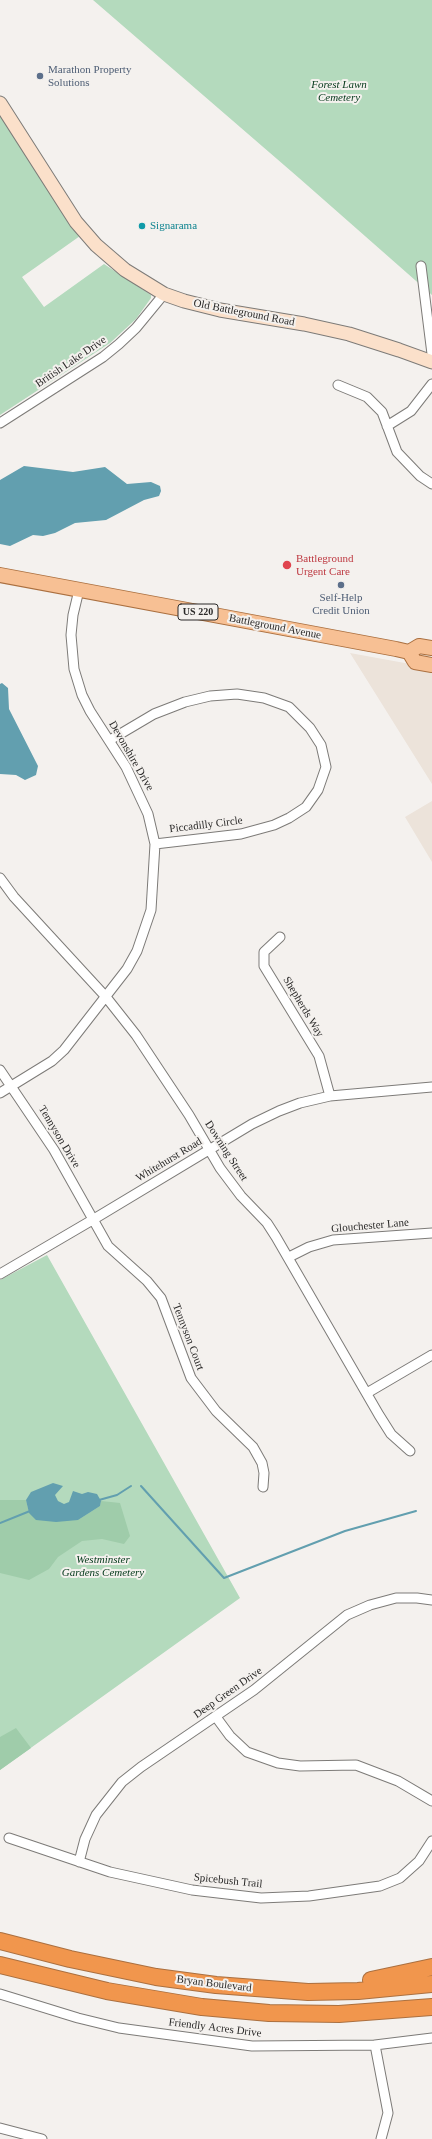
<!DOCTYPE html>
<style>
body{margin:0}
canvas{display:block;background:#f4f1ee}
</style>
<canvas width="432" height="2139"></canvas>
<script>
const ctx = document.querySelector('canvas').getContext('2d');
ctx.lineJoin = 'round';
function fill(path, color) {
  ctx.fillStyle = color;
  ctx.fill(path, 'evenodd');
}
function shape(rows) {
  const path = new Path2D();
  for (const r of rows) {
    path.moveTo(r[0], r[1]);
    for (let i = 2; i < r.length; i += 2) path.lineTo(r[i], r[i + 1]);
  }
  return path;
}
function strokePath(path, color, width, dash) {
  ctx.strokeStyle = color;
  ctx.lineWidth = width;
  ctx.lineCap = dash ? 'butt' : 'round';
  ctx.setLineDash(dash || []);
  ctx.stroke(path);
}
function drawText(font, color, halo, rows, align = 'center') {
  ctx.font = font + ' Georgia,serif';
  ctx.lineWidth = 4;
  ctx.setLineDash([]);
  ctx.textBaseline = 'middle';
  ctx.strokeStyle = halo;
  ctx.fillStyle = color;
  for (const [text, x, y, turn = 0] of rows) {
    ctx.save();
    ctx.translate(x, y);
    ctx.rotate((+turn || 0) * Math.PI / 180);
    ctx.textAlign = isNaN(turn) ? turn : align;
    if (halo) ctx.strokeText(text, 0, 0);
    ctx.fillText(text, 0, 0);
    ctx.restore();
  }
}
fill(shape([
 [350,653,432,668,432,784],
 [432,801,432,862,405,817]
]), '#ece3da');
fill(shape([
 [93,0,432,0,432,295,299,178],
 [0,115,80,236,22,277,44,307,104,264,151,295,151,298,136,319,110,343,0,415],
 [47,1255,240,1598,0,1770,0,1280]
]), '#b4dabd');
fill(shape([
 [0,1500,26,1500,29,1513,78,1520,100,1506,101,1501,120,1503,130,1536,124,1544,102,1539,82,1541,58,1557,49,1569,29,1580,0,1573],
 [16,1728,31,1748,0,1770,0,1737]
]), '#9fccaa');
fill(shape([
 [24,466,73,472,105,467,127,484,151,482,160,486,161,491,159,496,144,500,106,520,75,523,55,533,43,536,33,535,10,546,0,544,0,480],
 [2,683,8,688,9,709,38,766,36,775,25,780,16,775,0,774,0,684],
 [53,1483,63,1486,55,1495,58,1501,64,1504,69,1502,73,1491,82,1494,88,1492,97,1494,101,1501,100,1506,78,1520,56,1522,36,1520,29,1513,26,1500,31,1492]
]), '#629faf');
strokePath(shape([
 [141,1486,224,1578,345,1531,416,1511],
 [99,1500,117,1495,131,1486],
 [0,1523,30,1511]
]), '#629faf', 2);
const street = shape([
 [421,266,432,354],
 [338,385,367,397,382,412,397,452,420,476,432,484],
 [0,423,103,357,119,344,136,328,164,294],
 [387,426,411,411,432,384],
 [110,740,154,714,185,702,210,696,237,694,264,698,289,707,310,728,321,745,326,767,318,790,306,807,289,818,274,825,241,834,155,844],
 [0,878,14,897,106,997,136,1035,189,1115,220,1168,241,1196,267,1223,276,1237,379,1415,391,1434,410,1451],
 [280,937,264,952,264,966,319,1056,330,1096],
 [0,1070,54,1150,108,1246,147,1281,161,1298,191,1378,216,1411,253,1447,262,1463,264,1473,263,1487],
 [0,1093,52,1061,64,1050,127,969,137,951,151,910,155,844,148,814,126,767,90,711,82,695,74,669,71,635,73,615,79,590],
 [289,1257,309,1247,333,1240,432,1233],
 [0,1274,94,1219,252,1124,279,1111,300,1103,330,1096,432,1087],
 [367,1393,432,1355],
 [216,1717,230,1736,247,1752,278,1763,300,1766,356,1765,398,1781,432,1801],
 [9,1838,110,1872,192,1890,261,1898,309,1896,380,1886,400,1878,419,1861,432,1841],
 [79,1862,85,1839,96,1815,122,1782,141,1767,254,1690,347,1615,370,1605,396,1598,417,1598,432,1600],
 [0,1994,78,2018,119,2028,252,2046,375,2045,432,2038],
 [375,2045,388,2113,381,2139],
 [0,2128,42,2139]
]);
const secondary = shape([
 [0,103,76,222,96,245,125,270,164,294,184,301,220,310,304,324,349,334,399,350,432,362]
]);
const primary = shape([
 [0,575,396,649,409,652,415,662,432,665],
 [409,652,419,646,432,648]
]);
const highway = shape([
 [0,1941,70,1959,156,1977,216,1985,308,1992,358,1991,432,1984],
 [0,1965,107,1991,202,2007,269,2013,339,2014,432,2007],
 [371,1980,432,1967]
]);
strokePath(street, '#7d7b78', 11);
strokePath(secondary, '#7d7b78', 15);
strokePath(primary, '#ab7040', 16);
strokePath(highway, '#ab7040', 18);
strokePath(street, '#fff', 9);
strokePath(secondary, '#fbe0ca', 13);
strokePath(primary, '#f7c094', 14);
strokePath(highway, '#f1964d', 16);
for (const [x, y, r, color] of [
 [40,76,4,"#5c6f8a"],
 [142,226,4,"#0f9aa8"],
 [287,565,5,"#e0444e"],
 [341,585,4,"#5c6f8a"]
]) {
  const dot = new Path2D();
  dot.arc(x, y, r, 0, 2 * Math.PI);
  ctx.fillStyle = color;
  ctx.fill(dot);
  strokePath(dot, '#f4f1ee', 1.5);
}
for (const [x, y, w] of [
 [198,612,40]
]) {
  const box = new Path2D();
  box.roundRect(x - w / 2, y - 8, w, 16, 3);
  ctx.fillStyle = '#f4f1ee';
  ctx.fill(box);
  strokePath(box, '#2a2928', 1);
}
drawText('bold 10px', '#2a2928', null, [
 ["US 220",198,612]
]);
drawText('11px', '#4e5e75', '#f4f1ee', [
 ["Marathon Property",48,70],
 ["Solutions",48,83],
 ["Self-Help",341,598,"center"],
 ["Credit Union",341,611,"center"]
], 'left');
drawText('italic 11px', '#003718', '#f4f1ee', [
 ["Forest Lawn",339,85],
 ["Cemetery",339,98],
 ["Westminster",103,1560],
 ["Gardens Cemetery",103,1573]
]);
drawText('11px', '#0d838f', '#f4f1ee', [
 ["Signarama",150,226]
], 'left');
drawText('11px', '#2a2928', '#f4f1ee', [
 ["Old Battleground Road",244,313,11],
 ["British Lake Drive",71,362,-34],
 ["Battleground Avenue",275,627,11],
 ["Devonshire Drive",131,756,60],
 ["Piccadilly Circle",206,825,-7],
 ["Shepherds Way",303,1007,59],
 ["Tennyson Drive",59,1137,59],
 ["Downing Street",226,1151,57],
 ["Whitehurst Road",169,1160,-31],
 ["Glouchester Lane",370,1226,-5],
 ["Tennyson Court",188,1337,69],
 ["Deep Green Drive",228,1693,-35],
 ["Spicebush Trail",228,1881,6],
 ["Bryan Boulevard",214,1984,7],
 ["Friendly Acres Drive",215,2028,7]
]);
drawText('11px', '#be3a42', '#f4f1ee', [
 ["Battleground",296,559],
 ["Urgent Care",296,572]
], 'left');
</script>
